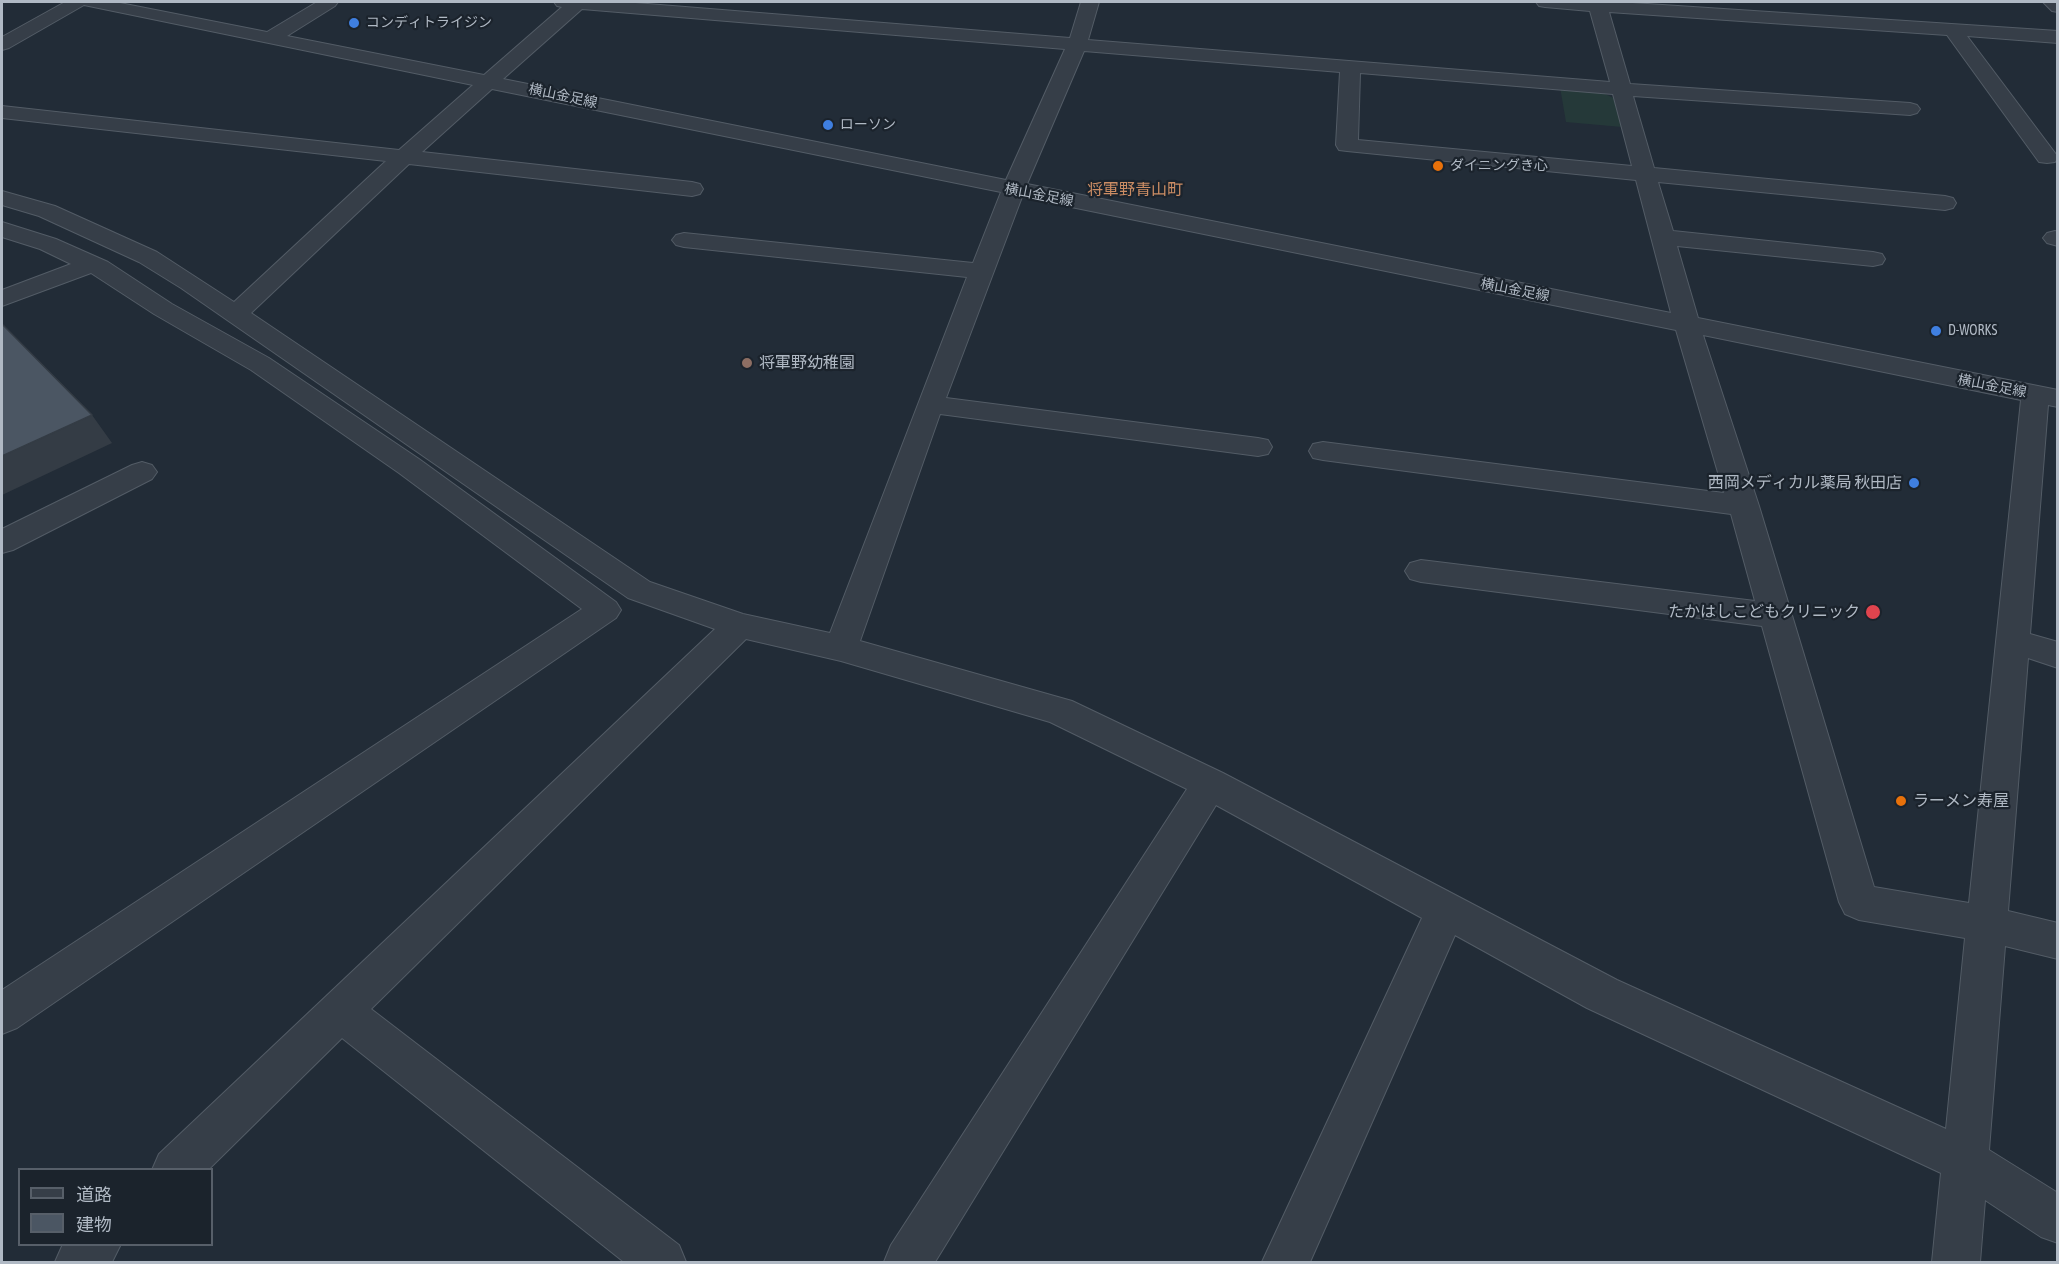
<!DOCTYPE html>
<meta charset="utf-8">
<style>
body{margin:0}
#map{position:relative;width:2059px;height:1264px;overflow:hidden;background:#222c37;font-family:"Asap Condensed","Noto Sans JP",sans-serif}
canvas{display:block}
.frame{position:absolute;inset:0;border:3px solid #b0b9c4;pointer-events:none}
.legend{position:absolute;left:18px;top:1168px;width:195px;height:78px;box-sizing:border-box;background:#1b232c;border:2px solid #575f69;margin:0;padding:8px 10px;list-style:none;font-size:18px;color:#b0b9c4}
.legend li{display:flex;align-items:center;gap:12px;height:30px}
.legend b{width:30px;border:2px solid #575f69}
</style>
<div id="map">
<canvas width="2059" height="1264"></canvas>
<div class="frame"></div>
<ul class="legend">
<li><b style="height:8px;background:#363e48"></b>道路</li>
<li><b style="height:16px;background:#4b5663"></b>建物</li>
</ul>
</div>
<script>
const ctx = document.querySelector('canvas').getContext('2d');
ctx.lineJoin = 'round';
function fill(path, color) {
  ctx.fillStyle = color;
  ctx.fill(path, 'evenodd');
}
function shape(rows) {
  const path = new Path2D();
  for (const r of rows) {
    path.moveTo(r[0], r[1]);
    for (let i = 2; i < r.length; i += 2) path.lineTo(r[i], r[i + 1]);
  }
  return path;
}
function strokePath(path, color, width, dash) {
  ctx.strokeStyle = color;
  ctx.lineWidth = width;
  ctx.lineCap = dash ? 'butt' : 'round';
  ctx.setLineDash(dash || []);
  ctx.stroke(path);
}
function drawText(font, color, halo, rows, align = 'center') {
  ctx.font = font + ' "Asap Condensed","Noto Sans JP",sans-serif';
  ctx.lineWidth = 4.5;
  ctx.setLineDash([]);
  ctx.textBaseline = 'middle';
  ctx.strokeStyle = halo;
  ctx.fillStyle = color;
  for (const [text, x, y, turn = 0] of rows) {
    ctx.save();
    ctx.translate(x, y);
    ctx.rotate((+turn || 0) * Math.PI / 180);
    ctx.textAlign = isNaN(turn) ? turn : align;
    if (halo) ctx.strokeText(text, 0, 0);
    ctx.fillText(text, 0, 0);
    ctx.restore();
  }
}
fill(shape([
 [1560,87,1598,91,1616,99,1622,127,1566,122]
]), '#253939');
const minor = shape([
 [65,2,115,2,267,32,317,2,338,2,335,6,287,36,484,75,562,7,557,6,554,2,623,2,1070,38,1081,2,1099,2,1088,40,1610,82,1590,11,1545,7,1539,6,1536,2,1617,2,2058,31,2058,43,1967,36,2058,157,2055,162,2047,163,2039,162,1947,35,1609,12,1630,84,1910,103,1917,105,1920,109,1917,113,1910,115,1633,96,1654,168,1945,196,1953,198,1956,203,1953,208,1945,210,1658,182,1673,231,1873,252,1882,254,1885,259,1882,264,1873,266,1677,246,1698,318,2058,390,2058,407,2048,405,2030,634,2058,642,2058,668,2028,658,2008,911,2058,923,2058,959,2005,946,1989,1150,2058,1193,2058,1243,2041,1237,1985,1200,1980,1262,1932,1262,1941,1173,1587,1008,1455,935,1310,1262,1262,1262,1422,918,1216,805,935,1262,884,1262,891,1245,1187,789,1050,722,841,661,746,639,371,1009,679,1245,686,1262,624,1262,342,1038,208,1170,152,1170,159,1154,715,629,628,598,181,288,139,262,39,216,2,205,2,191,55,206,157,252,234,302,386,161,2,118,2,106,399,150,473,85,84,5,9,48,2,50,2,37,65,2],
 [582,9,1065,49,1006,180,503,79,582,9],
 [1084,51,1340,72,1336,145,1339,150,1347,151,1636,180,1671,313,1027,184,1084,51],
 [1360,73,1613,94,1632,166,1358,140,1360,73],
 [492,89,1001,192,973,263,684,233,676,235,672,240,676,245,684,247,967,277,830,633,743,614,650,582,251,313,409,164,692,196,700,194,703,189,700,184,692,182,422,152,492,89],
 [1022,197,1676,330,1724,493,1323,442,1313,444,1309,451,1313,458,1323,460,1731,514,1755,601,1421,560,1410,563,1405,571,1410,579,1421,582,1762,626,1839,902,1845,914,1859,920,1965,938,1946,1129,1617,980,1223,773,1072,701,860,641,940,414,1258,456,1268,454,1272,447,1268,440,1258,438,946,398,1022,197],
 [1703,335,2021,400,1969,903,1874,887,1759,506,1703,335],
 [2043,2,2058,2,2058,12,2052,11,2043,2],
 [2,222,56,239,108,262,172,304,269,358,419,459,616,602,621,610,616,618,17,1028,2,1034,2,990,582,609,399,473,251,370,154,314,91,273,2,306,2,290,71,264,40,249,2,237,2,222],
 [2055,231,2058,232,2058,246,2047,243,2043,238,2047,233,2055,231],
 [142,462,152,465,157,472,152,479,13,550,2,553,2,529,132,465,142,462],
 [63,1244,121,1244,112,1262,55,1262,63,1244]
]);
strokePath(minor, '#535c66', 2);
fill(minor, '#363e48');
fill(shape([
 [92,415,112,443,2,495,2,456]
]), '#343c45');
const building = shape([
 [2,324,92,415,2,456,2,324]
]);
fill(building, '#4b5663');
strokePath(building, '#343c45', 1.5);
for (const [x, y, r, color] of [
 [354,23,6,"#3f7fe0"],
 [828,125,6,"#3f7fe0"],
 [1438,166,6,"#e8710a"],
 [1936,331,6,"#3f7fe0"],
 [747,363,6,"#8d6e63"],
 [1914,483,6,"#3f7fe0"],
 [1873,612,8,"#e0444e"],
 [1901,801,6,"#e8710a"]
]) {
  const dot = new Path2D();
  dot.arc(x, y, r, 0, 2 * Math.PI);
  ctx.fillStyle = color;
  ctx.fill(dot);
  strokePath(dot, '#1b232c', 2);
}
drawText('14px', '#b0b9c4', '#1b232c', [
 ["コンディトライジン",366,23],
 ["ローソン",840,125],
 ["ダイニングき心",1450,166],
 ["D-WORKS",1948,331]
], 'left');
drawText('14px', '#b0b9c4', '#1b232c', [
 ["横山金足線",563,96,12],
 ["横山金足線",1039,195,11],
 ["横山金足線",1515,290,11],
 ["横山金足線",1992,386,11]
]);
drawText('16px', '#cc8d64', '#1b232c', [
 ["将軍野青山町",1135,190]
]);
drawText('16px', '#b0b9c4', '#1b232c', [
 ["将軍野幼稚園",759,363],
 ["西岡メディカル薬局 秋田店",1902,483,"right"],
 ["たかはしこどもクリニック",1860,612,"right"],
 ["ラーメン寿屋",1913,801]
], 'left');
</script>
